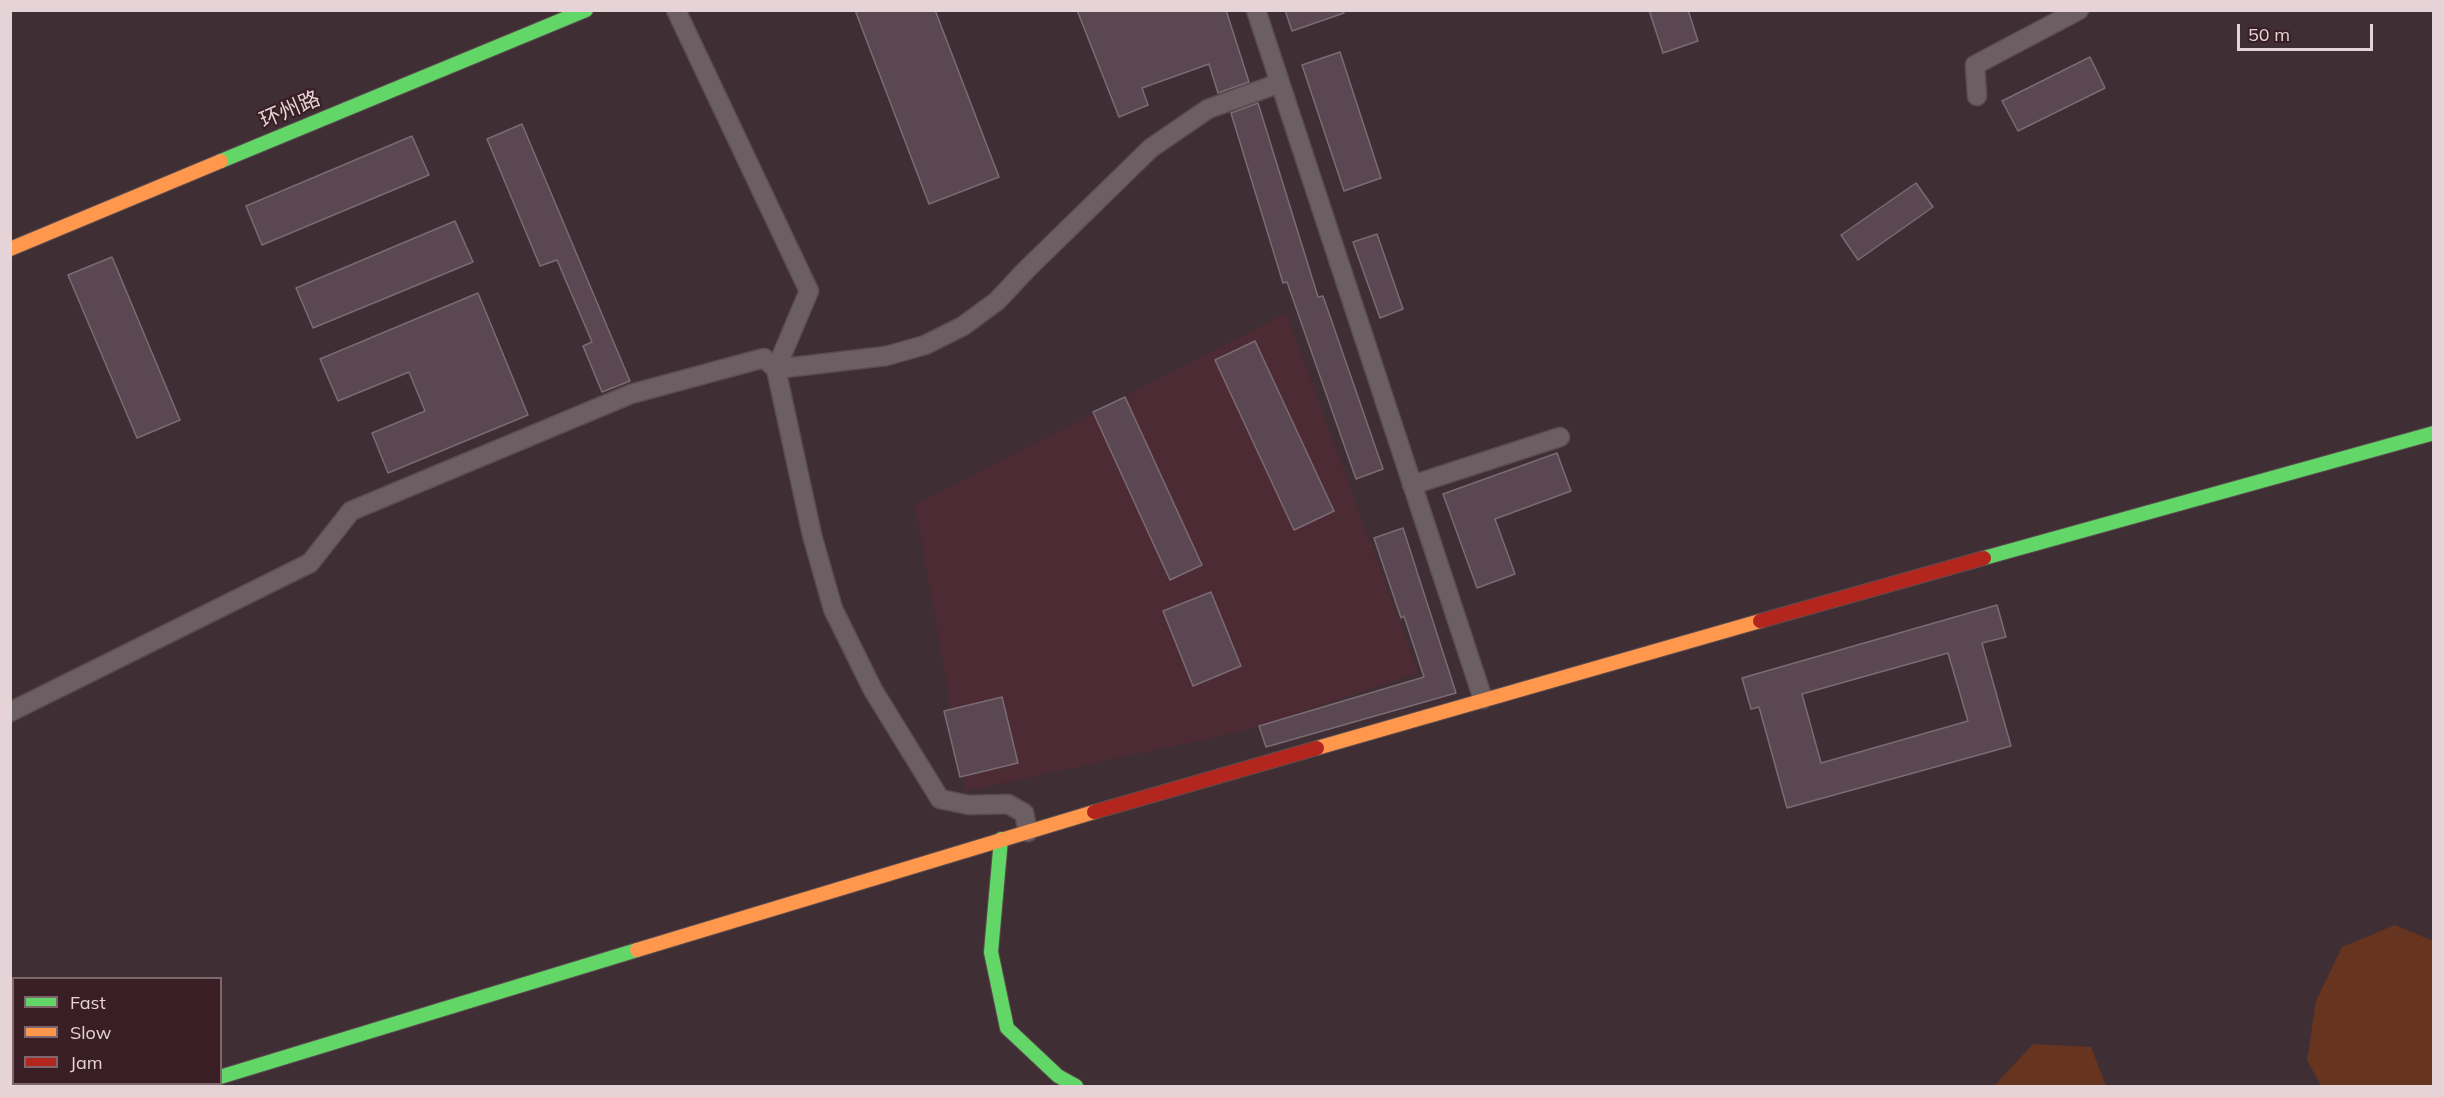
<!DOCTYPE html>
<meta charset="utf-8">
<style>
body{margin:0}
#map{position:relative;width:2444px;height:1097px;overflow:hidden;background:#3f2e33;font-family:Mulish,sans-serif}
canvas{display:block}
.frame{position:absolute;inset:0;border:12px solid #e6d3d7;pointer-events:none}
.legend{position:absolute;left:12px;top:977px;width:210px;height:108px;box-sizing:border-box;background:#3a1e26;border:2px solid #7f666d;margin:0;padding:8px 10px;list-style:none;font-size:18px;color:#e6d3d7}
.legend li{display:flex;align-items:center;gap:12px;height:30px}
.legend b{width:30px;border:2px solid #7f666d}
.scale{position:absolute;left:2237px;top:24px;width:136px;height:27px;box-sizing:border-box;border:3px solid #e6d3d7;border-top:0;padding-left:8px;font-size:18px;line-height:21px;white-space:nowrap;color:#e6d3d7;-webkit-text-stroke:4px #3a1e26;paint-order:stroke}
</style>
<div id="map">
<canvas width="2444" height="1097"></canvas>
<div class="frame"></div>
<ul class="legend">
<li><b style="height:8px;background:#63d668"></b>Fast</li>
<li><b style="height:8px;background:#ff974d"></b>Slow</li>
<li><b style="height:8px;background:#b3261e"></b>Jam</li>
</ul>
<div class="scale">50 m</div>
</div>
<script>
const ctx = document.querySelector('canvas').getContext('2d');
ctx.lineJoin = 'round';
function fill(path, color) {
  ctx.fillStyle = color;
  ctx.fill(path, 'evenodd');
}
function shape(rows) {
  const path = new Path2D();
  for (const r of rows) {
    path.moveTo(r[0], r[1]);
    for (let i = 2; i < r.length; i += 2) path.lineTo(r[i], r[i + 1]);
  }
  return path;
}
function strokePath(path, color, width, dash) {
  ctx.strokeStyle = color;
  ctx.lineWidth = width;
  ctx.lineCap = dash ? 'butt' : 'round';
  ctx.setLineDash(dash || []);
  ctx.stroke(path);
}
function drawText(font, color, halo, rows, align = 'center') {
  ctx.font = font + ' Mulish,"Noto Sans SC",sans-serif';
  ctx.lineWidth = 4.5;
  ctx.setLineDash([]);
  ctx.textBaseline = 'middle';
  ctx.strokeStyle = halo;
  ctx.fillStyle = color;
  for (const [text, x, y, turn = 0] of rows) {
    ctx.save();
    ctx.translate(x, y);
    ctx.rotate((+turn || 0) * Math.PI / 180);
    ctx.textAlign = isNaN(turn) ? turn : align;
    if (halo) ctx.strokeText(text, 0, 0);
    ctx.fillText(text, 0, 0);
    ctx.restore();
  }
}
fill(shape([
 [1286,313,1418,673,1248,730,966,791,915,505]
]), '#4d2b35');
fill(shape([
 [2395,925,2433,941,2433,1086,2321,1086,2307,1060,2316,1001,2342,947],
 [2033,1044,2091,1047,2106,1086,1994,1086]
]), '#673420');
const building = shape([
 [855,10,935,10,999,177,929,204,855,10],
 [1077,10,1226,10,1249,82,1218,93,1209,64,1142,88,1148,105,1119,117,1077,10],
 [1285,10,1343,10,1344,13,1292,31,1285,10],
 [1649,10,1688,10,1698,41,1663,53,1649,10],
 [1340,52,1381,178,1344,191,1302,65,1340,52],
 [2090,57,2105,88,2018,131,2002,101,2090,57],
 [1258,103,1318,297,1323,296,1383,469,1356,479,1287,282,1283,283,1231,113,1258,103],
 [522,124,630,381,602,392,583,346,592,342,557,260,540,266,487,139,522,124],
 [412,136,429,175,262,245,246,206,412,136],
 [1916,183,1933,207,1858,260,1841,235,1916,183],
 [455,221,473,262,313,328,296,288,455,221],
 [1377,234,1403,309,1380,318,1353,242,1377,234],
 [112,257,180,420,137,438,68,275,112,257],
 [478,293,528,415,388,473,372,433,425,411,409,372,338,401,320,359,478,293],
 [1255,341,1334,511,1294,530,1215,360,1255,341],
 [1125,397,1202,565,1170,580,1093,412,1125,397],
 [1557,453,1571,491,1495,519,1515,574,1477,588,1443,494,1557,453],
 [1403,528,1456,693,1266,747,1259,726,1424,677,1404,616,1401,618,1374,538,1403,528],
 [1211,592,1241,666,1193,686,1163,611,1211,592],
 [1997,605,2006,637,1982,643,2011,746,1787,808,1759,707,1751,709,1742,678,1997,605],
 [1948,653,1968,721,1821,763,1802,694,1948,653],
 [1002,697,1018,763,960,777,944,711,1002,697]
]);
fill(building, '#5b4751');
strokePath(building, '#7a6c72', 1.5);
const street = shape([
 [676,10,809,291,776,369],
 [1256,10,1483,699],
 [1977,96,1975,65,2079,10],
 [776,369,886,356,925,345,963,326,997,301,1026,270,1151,148,1208,109,1280,83],
 [1412,485,1560,437],
 [10,712,310,563,351,511,631,394,764,358,776,369,812,535,833,609,873,690,940,799,969,805,1008,804,1024,813,1028,832]
]);
const fast = shape([
 [221,161,586,10],
 [1984,558,2434,433],
 [1001,839,991,952,1007,1028,1058,1076,1076,1086],
 [220,1077,637,950]
]);
const slow = shape([
 [10,249,221,161],
 [1317,748,1760,621],
 [637,950,1094,812],
 [190,1086,200,1084]
]);
const jam = shape([
 [1760,621,1984,558],
 [1094,812,1317,748]
]);
strokePath(street, '#5b4c50', 21);
strokePath(fast, '#5b4c50', 16);
strokePath(slow, '#5b4c50', 16);
strokePath(jam, '#5b4c50', 16);
strokePath(street, '#6c5f63', 18);
strokePath(fast, '#63d668', 14);
strokePath(slow, '#ff974d', 14);
strokePath(jam, '#b3261e', 14);
drawText('21px', '#e6d3d7', '#3a1e26', [
 ["环州路",290,110,-23]
]);
</script>
